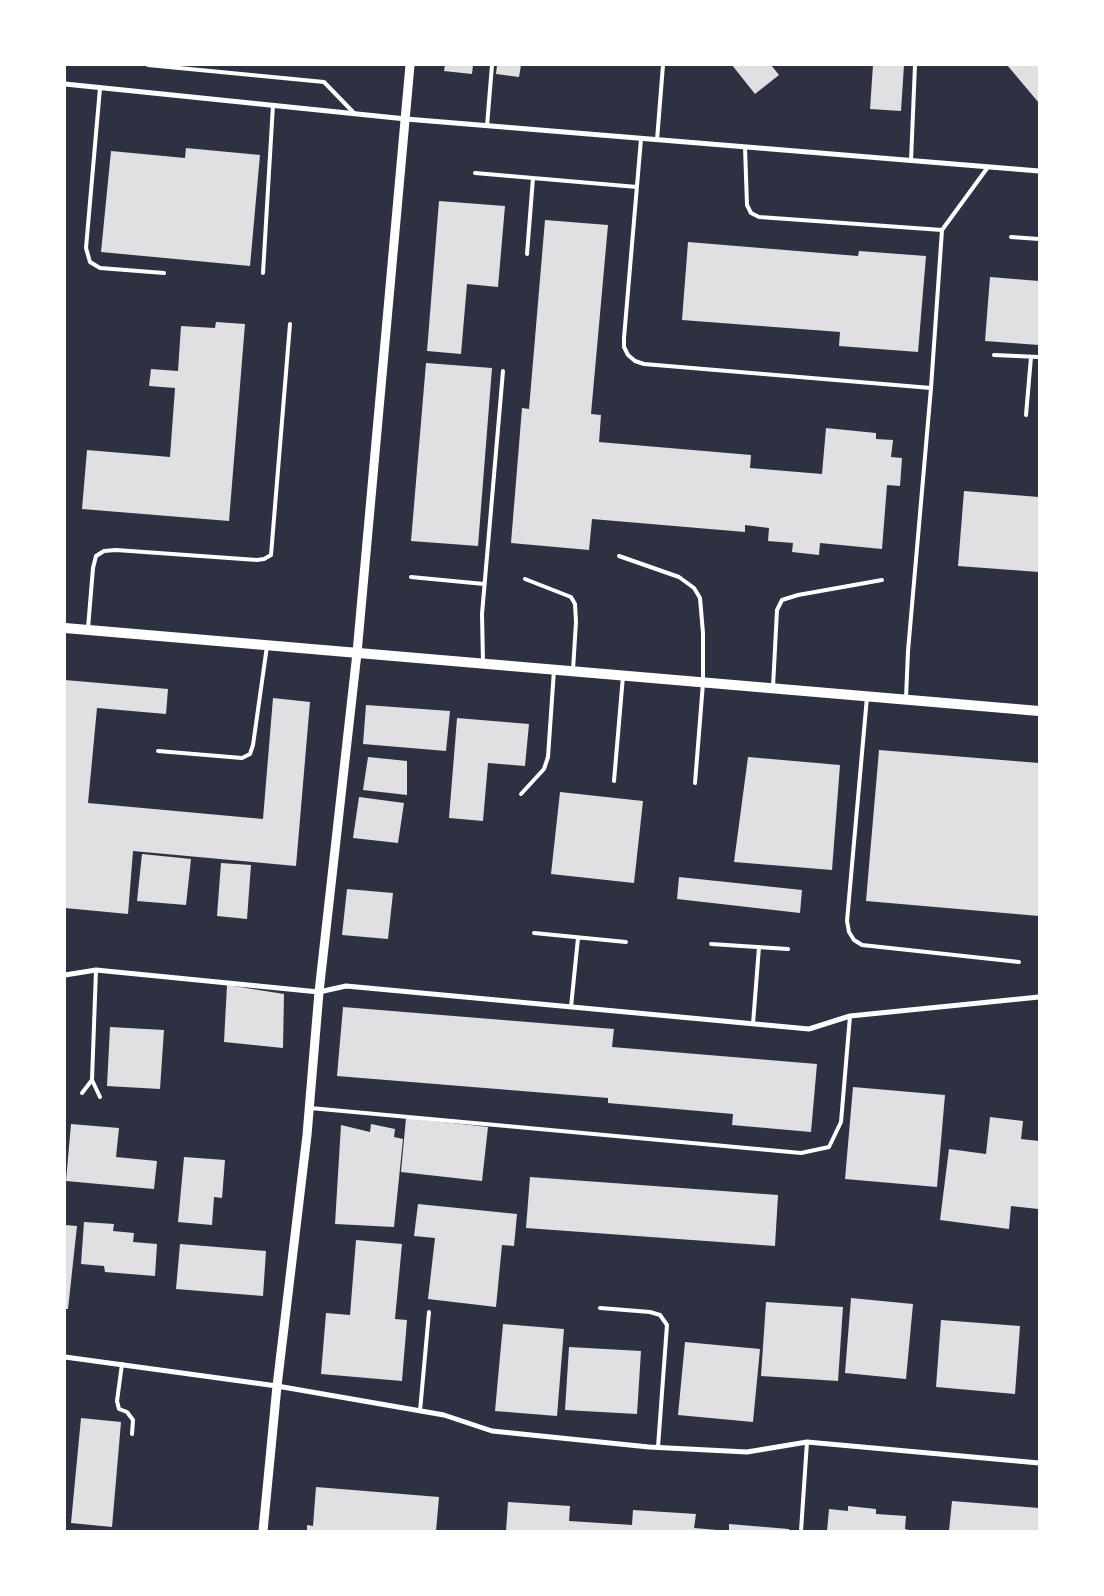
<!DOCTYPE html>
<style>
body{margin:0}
#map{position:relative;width:1104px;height:1596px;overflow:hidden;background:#2d3142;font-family:Overpass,sans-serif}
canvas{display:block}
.frame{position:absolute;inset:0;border:66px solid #fff;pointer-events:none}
</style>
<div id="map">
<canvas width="1104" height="1596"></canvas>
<div class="frame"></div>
</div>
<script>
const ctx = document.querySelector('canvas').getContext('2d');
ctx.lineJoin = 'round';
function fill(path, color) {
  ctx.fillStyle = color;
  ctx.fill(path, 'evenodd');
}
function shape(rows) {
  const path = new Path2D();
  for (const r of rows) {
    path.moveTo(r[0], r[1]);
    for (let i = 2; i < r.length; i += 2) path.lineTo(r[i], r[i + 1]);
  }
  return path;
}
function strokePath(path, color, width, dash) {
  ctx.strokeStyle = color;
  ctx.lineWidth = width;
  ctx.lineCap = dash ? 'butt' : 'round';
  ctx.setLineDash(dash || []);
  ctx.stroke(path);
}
fill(shape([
 [445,65,473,65,472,74,444,71],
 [497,65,521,65,519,77,496,74],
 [732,65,771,65,779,75,755,94],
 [873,65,904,65,901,111,870,109],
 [1007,65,1039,65,1039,103],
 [186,148,260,155,250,266,101,252,111,151,185,158],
 [439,201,505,206,498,287,467,284,461,354,427,351],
 [545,220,608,225,591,414,601,415,599,442,751,455,750,468,822,474,826,428,876,433,876,439,893,440,891,457,902,458,900,486,887,485,882,549,820,543,819,555,792,552,793,543,768,541,769,528,745,525,745,532,592,519,589,550,511,543,522,408,529,409],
 [688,242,858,256,859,251,926,256,918,352,839,346,840,332,682,320],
 [990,277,1039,281,1039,345,985,341],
 [216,322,245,324,229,521,82,509,87,450,170,457,175,388,149,386,151,369,178,371,181,326,215,328],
 [426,363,492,368,478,546,411,541],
 [964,491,1039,497,1039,572,958,566],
 [65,680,168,689,166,714,97,708,88,803,263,819,273,698,310,702,296,866,133,851,128,914,65,908],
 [366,705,450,711,446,751,363,744],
 [457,718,529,724,525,766,488,763,483,821,449,818],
 [879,750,1039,763,1039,916,866,901],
 [368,757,407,761,407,795,363,790],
 [748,757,840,765,832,870,734,862],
 [560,792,643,801,634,883,551,874],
 [359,797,404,803,398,843,353,838],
 [142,854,191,859,186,905,137,901],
 [221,863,251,865,247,919,217,916],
 [679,877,802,890,800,913,677,899],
 [347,889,393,893,388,939,342,935],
 [227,985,284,994,283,1048,224,1042],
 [343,1007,614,1029,612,1047,817,1064,811,1132,732,1125,733,1114,608,1103,608,1098,337,1076],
 [110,1027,164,1030,160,1089,107,1086],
 [853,1087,945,1095,937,1187,845,1179],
 [990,1117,1023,1121,1021,1139,1039,1141,1038,1209,1011,1206,1009,1229,940,1220,949,1149,986,1154],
 [406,1118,488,1127,482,1181,401,1172],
 [71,1124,119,1128,116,1157,157,1161,154,1189,66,1181],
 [371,1124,395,1129,394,1137,403,1139,394,1227,335,1224,341,1125,370,1132],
 [184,1157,225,1160,222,1198,214,1197,212,1225,178,1222],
 [530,1177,778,1195,775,1246,526,1228],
 [418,1204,517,1214,514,1246,502,1245,496,1307,428,1299,435,1238,414,1236],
 [84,1222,114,1224,113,1231,134,1233,133,1242,157,1244,155,1276,105,1272,104,1266,81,1264],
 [65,1225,77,1226,68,1309,65,1309],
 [356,1240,402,1244,395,1319,407,1320,402,1381,321,1374,326,1313,350,1315],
 [180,1244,266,1251,263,1296,176,1289],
 [851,1298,913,1304,906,1379,845,1373],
 [766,1302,843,1307,838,1381,761,1376],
 [941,1320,1020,1326,1015,1394,936,1387],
 [503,1324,564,1329,557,1416,495,1411],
 [685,1342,760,1349,753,1422,678,1415],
 [569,1347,641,1351,637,1414,565,1410],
 [81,1418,121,1422,112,1527,71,1523],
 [316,1487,439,1497,436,1531,307,1531,307,1525,313,1526],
 [952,1501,1039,1508,1039,1531,949,1531],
 [508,1502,570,1506,569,1521,632,1525,633,1510,696,1514,694,1528,717,1530,717,1531,506,1531],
 [848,1506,876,1509,876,1514,906,1516,905,1529,909,1530,909,1531,827,1531,829,1509,848,1511],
 [729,1524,789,1529,789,1531,729,1531]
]), '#e0e0e3');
strokePath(shape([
 [148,65,324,82,354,113],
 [100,88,86,248,90,262,100,268,164,273],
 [487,126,492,65],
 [641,139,624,338,624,347,628,355,635,361,644,364,931,388,908,651,906,698],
 [657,140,663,65],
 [745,147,747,205,751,213,759,217,942,230],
 [911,161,915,65],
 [475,173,637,187],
 [1011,237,1039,239],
 [527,254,533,178],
 [263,273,273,105],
 [994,355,1039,357],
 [931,388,942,230,988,167],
 [1026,415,1031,357],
 [619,556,679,577,694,588,700,598,703,633,703,683,695,783],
 [411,577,484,584],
 [525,579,571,597,575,604,576,622,573,670],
 [88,628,93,568,96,556,104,551,116,550,257,560,264,559,271,555,290,324],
 [483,662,482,614,503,371],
 [773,687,777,610,782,600,798,595,882,580],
 [867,697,847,921,849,932,854,940,862,945,1019,962],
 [158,751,242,758,250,754,253,745,267,646],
 [614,781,623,676],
 [521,794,544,769,548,757,554,670],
 [534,933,626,942],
 [711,944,788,949],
 [571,1007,578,938],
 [753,1024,759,947],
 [92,1080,100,1097],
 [82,1093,92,1080,96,970],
 [310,1108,801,1153,829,1147,841,1122,850,1016],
 [600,1308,650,1312,660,1315,667,1325,658,1447],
 [122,1364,117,1401,119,1409,127,1412,133,1420,132,1434],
 [420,1411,429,1312],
 [801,1531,807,1442]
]), '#fff', 4);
strokePath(shape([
 [65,84,406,119,1039,171],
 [65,975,96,970,319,992,346,986,809,1029,850,1016,1039,997],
 [65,1357,277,1386,444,1415,492,1431,649,1447,747,1452,807,1442,1039,1463]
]), '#fff', 5);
strokePath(shape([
 [263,1531,277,1386,307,1135,319,992,357,653,410,65]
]), '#fff', 9);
strokePath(shape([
 [65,628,1039,711]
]), '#fff', 10);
</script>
